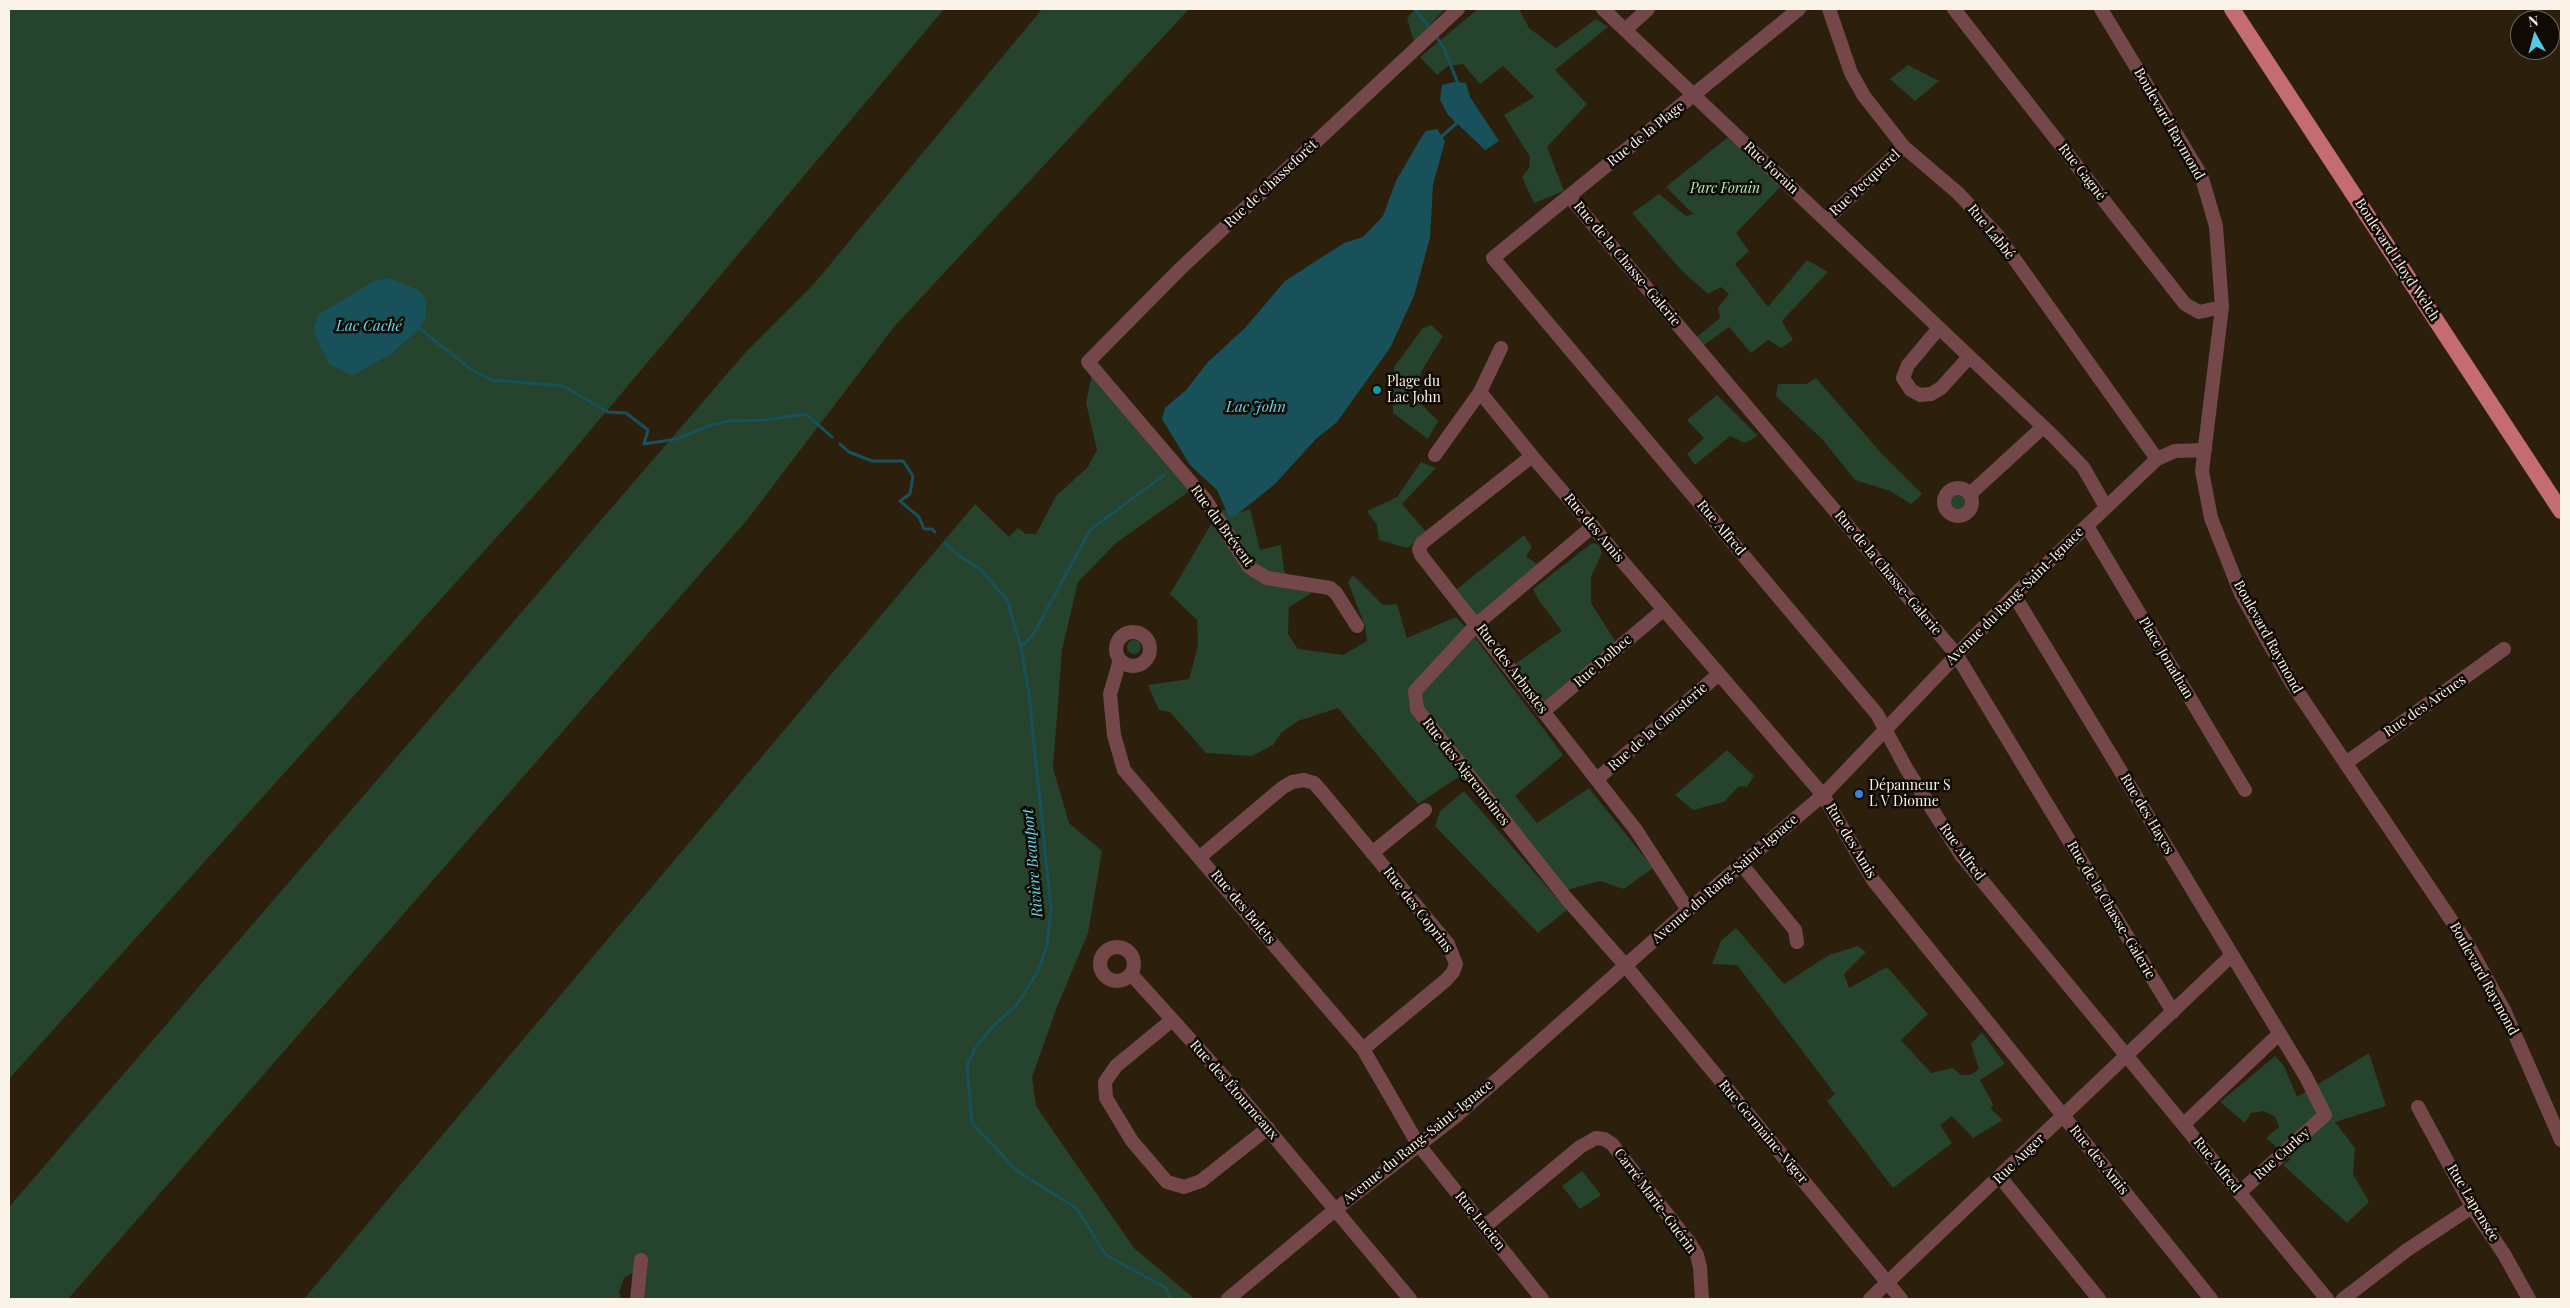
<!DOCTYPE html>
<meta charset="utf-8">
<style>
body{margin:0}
#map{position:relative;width:2570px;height:1308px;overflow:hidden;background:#2c1f0c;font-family:"Playfair Display",serif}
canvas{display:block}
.frame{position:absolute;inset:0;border:10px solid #fbf3e7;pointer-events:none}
.north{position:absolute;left:2510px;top:10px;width:50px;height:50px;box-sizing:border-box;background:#0f0a04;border:1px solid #6d675f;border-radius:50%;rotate:353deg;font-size:14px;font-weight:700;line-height:20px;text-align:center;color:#fbf3e7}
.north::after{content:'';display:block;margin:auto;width:18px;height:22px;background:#58c9e3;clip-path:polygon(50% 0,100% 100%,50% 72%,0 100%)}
</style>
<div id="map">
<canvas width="2570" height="1308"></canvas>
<div class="frame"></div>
<div class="north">N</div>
</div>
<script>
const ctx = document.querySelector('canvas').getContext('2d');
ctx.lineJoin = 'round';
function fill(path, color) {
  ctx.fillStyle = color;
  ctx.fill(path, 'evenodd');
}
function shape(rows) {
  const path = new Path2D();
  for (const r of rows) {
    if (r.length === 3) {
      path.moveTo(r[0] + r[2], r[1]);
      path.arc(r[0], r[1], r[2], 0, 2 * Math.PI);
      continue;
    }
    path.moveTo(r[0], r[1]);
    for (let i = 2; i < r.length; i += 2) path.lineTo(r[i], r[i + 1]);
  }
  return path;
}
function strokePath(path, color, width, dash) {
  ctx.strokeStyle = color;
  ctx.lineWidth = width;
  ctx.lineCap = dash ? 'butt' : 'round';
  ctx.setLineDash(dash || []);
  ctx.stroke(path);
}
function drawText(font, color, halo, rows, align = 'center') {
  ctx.font = font + ' "Playfair Display",serif';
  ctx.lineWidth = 5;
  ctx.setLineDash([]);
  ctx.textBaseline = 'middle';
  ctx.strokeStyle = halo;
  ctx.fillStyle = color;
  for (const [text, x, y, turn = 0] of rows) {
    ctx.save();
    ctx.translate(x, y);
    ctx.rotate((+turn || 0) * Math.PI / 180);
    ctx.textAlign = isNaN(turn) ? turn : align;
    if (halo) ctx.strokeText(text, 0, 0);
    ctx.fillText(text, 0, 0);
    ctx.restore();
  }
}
fill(shape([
 [9,9,944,9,558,469,9,1079],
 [420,329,390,355,353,376],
 [1042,9,1189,9,894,327,747,520,68,1299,9,1299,9,1207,745,353,813,285],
 [1415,9,1445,9,1414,42,1407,18],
 [1478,9,1519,9,1529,28,1556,48,1596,19,1608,27,1555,70,1587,104,1547,147,1564,191,1534,203,1522,177,1529,168,1530,157,1504,115,1534,97,1503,66,1480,84,1463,64,1448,66,1437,75,1420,57],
 [1908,65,1939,81,1915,101,1890,79],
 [1733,133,1786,181,1736,233,1749,251,1735,264,1768,307,1807,260,1828,272,1782,321,1793,340,1781,348,1768,340,1751,353,1729,327,1697,350,1692,341,1720,318,1718,307,1729,294,1721,287,1708,294,1681,270,1632,213,1659,194,1686,216,1693,214,1666,187],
 [1431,325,1443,336,1421,372,1417,400,1438,421,1428,439,1393,413,1394,367,1422,329],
 [1092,374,1191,490,1116,543,1078,582,1062,650,1053,768,1069,823,1102,851,1088,933,1057,1007,1032,1077,1036,1106,1134,1248,1195,1299,643,1299,636,1271,624,1278,619,1292,621,1299,304,1299,975,504,1009,537,1018,528,1026,534,1036,534,1056,496,1087,468,1097,450,1086,403],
 [1816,378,1882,454,1922,494,1911,504,1890,491,1855,480,1822,439,1776,396,1778,384,1806,384],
 [1717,395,1758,436,1745,443,1730,436,1695,465,1687,454,1704,438,1687,420],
 [1421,462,1436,468,1402,504,1428,534,1407,548,1379,540,1377,525,1367,511,1397,497],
 [1958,502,7],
 [1220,509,1239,513,1250,509,1260,550,1281,545,1284,571,1294,582,1315,591,1289,607,1288,634,1298,649,1343,655,1367,641,1365,626,1348,582,1353,575,1383,605,1397,604,1407,638,1456,617,1473,635,1563,755,1515,796,1537,823,1589,788,1653,868,1624,889,1600,881,1567,890,1472,779,1457,778,1418,804,1338,708,1298,721,1282,732,1273,745,1252,756,1206,753,1170,712,1159,710,1148,685,1189,679,1198,646,1197,620,1170,594],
 [1524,535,1532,547,1526,556,1544,569,1479,624,1451,594],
 [1592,543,1599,545,1602,553,1591,577,1591,603,1617,644,1546,713,1509,668,1562,631,1538,599,1533,589],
 [1134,647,7],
 [1727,750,1754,776,1747,787,1739,786,1724,802,1693,810,1675,795],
 [1464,791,1567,910,1538,933,1435,826,1440,811],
 [1736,928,1784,984,1829,955,1858,946,1866,952,1844,974,1849,988,1887,967,1928,1014,1901,1040,1931,1073,1953,1068,1961,1075,1970,1075,1979,1069,1971,1044,1982,1032,2005,1064,1980,1080,1993,1104,1991,1109,2003,1120,1973,1138,1952,1116,1940,1125,1952,1143,1893,1188,1827,1101,1835,1094,1737,965,1712,964,1721,941],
 [2369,1053,2386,1106,2335,1122,2355,1148,2353,1174,2369,1202,2347,1223,2283,1165,2291,1159,2266,1138,2279,1127,2275,1117,2264,1111,2251,1113,2245,1123,2220,1102,2275,1056,2284,1066,2297,1097],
 [1582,1171,1601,1195,1580,1209,1562,1186]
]), '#25432d');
fill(shape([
 [1454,82,1466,83,1470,97,1499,141,1485,150,1448,115,1440,100,1442,85],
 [1437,129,1445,141,1433,185,1430,238,1414,296,1390,348,1337,422,1316,439,1274,485,1235,516,1229,517,1217,490,1190,465,1162,419,1165,408,1186,390,1208,362,1245,328,1285,281,1344,243,1363,237,1383,216,1396,181,1422,136,1426,131],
 [389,278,418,290,426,299,426,317,420,329,390,355,353,376,329,364,313,331,318,315,376,280]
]), '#18515a');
strokePath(shape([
 [1415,9,1428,26],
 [1438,39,1444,48,1459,86],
 [1442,136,1457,123,1456,121],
 [420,329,472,370,492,380,563,386,608,412,626,413,648,430,644,444,677,439,711,425,730,421,765,420,806,414,832,437],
 [840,444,849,452,872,461,903,461,913,476,910,494,900,501,919,517,924,529,932,529,935,532],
 [945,543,955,553,981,570,1007,600,1021,647,1029,695,1051,908,1047,946,1038,971,1016,1006,994,1025,976,1047,967,1065,972,1123,1017,1171,1076,1208,1106,1255,1166,1288,1170,1299],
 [1021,647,1033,635,1090,530,1164,475]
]), '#18515a', 3);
strokePath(shape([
 [1603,9,2053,436,2083,467,2106,507],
 [1799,9,1493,258,1877,714,1906,768,1961,855,2327,1299],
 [1829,9,1851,73,1864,96,1904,147,1958,193,1998,236,2157,459],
 [1954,9,2185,304,2199,312,2222,307],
 [2101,9,2201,175,2216,226,2222,307,2202,471,2211,518,2241,594,2291,682,2468,945,2505,1012,2561,1140],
 [1625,30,1648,9],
 [1569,196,1956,654,2173,1012],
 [1827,219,1904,147],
 [1939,328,1908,365,1903,378,1911,390,1920,395,1931,394,1941,388,1969,357],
 [1480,392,1532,456,1823,795,1873,880,2211,1299],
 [1435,455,1480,392,1501,348],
 [1532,456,1422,543,1419,549,1421,555,1636,830,1688,910],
 [1958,502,14],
 [1970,494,2043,427],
 [1593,526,1477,624,1415,691,1417,709,1566,898,1625,965,1901,1299],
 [2087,526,2245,790],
 [2014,595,2306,1077,2325,1115,2239,1193],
 [1357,626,1336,593,1330,588,1267,578,1249,567,1205,499,1088,362,1180,269,1458,9],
 [1133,649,17],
 [1120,660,1110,694,1114,735,1124,770,1363,1049,1418,1144,1542,1299],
 [1544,711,1663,610],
 [2346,763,2504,649],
 [1597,779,1719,674],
 [1372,853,1425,810],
 [1200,857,1282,788,1292,782,1304,780,1314,783,1322,792,1448,944,1456,964,1453,972,1446,980,1363,1049],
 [1742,865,1795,930,1797,942],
 [1117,964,17],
 [1131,974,1225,1078,1410,1299],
 [1172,1020,1116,1066,1105,1082,1106,1098,1132,1141,1167,1182,1184,1187,1201,1181,1268,1128],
 [2418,1107,2472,1207,2504,1254,2529,1299],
 [2184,1124,2279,1034],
 [2000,1177,2099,1299],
 [1484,1227,1580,1147,1596,1138,1604,1139,1612,1144,1689,1242,1697,1255,1700,1267,1702,1299],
 [637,1299,641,1260],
 [1228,1299,1336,1209,1455,1117,1688,910,1823,795,2014,595,2157,459,2175,451,2205,450],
 [1870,1299,2232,955],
 [2343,1299,2407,1250,2472,1207]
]), '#74484a', 14);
strokePath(shape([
 [2232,9,2561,511]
]), '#c56c72', 16);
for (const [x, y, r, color] of [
 [1377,390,5,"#0f9aa8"],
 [1859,794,5,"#3f7fe0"]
]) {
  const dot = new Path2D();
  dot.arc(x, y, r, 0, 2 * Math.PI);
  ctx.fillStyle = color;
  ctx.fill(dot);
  strokePath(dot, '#0f0a04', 2);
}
drawText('14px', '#fbf3e7', '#0f0a04', [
 ["Boulevard Raymond",2169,124,60],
 ["Rue de la Plage",1646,134,-39],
 ["Rue Forain",1771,168,43],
 ["Rue Gagné",2082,172,52],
 ["Rue Pecquerel",1865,183,-43],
 ["Rue de Chasseforêt",1271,184,-43],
 ["Rue Labbé",1991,232,51],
 ["Boulevard Lloyd Welch",2397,260,57],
 ["Rue de la Chasse-Galerie",1627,264,50],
 ["Rue du Brévent",1222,526,54],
 ["Rue des Amis",1594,528,50],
 ["Rue Alfred",1721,528,50],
 ["Rue de la Chasse-Galerie",1888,573,50],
 ["Avenue du Rang-Saint-Ignace",2015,596,-45],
 ["Boulevard Raymond",2268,637,61],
 ["Place Jonathan",2166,658,59],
 ["Rue Dolbec",1603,661,-41],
 ["Rue des Arbustes",1512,669,53],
 ["Rue des Arènes",2425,706,-35],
 ["Rue de la Clousterie",1658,727,-41],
 ["Rue des Aigremoines",1466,772,52],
 ["Rue des Hayes",2147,814,59],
 ["Rue des Amis",1851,841,59],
 ["Rue Alfred",1962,852,54],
 ["Avenue du Rang-Saint-Ignace",1725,879,-41],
 ["Rue des Bolets",1243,907,50],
 ["Rue des Coprins",1418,910,52],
 ["Rue de la Chasse-Galerie",2111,910,59],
 ["Boulevard Raymond",2484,979,61],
 ["Rue des Étourneaux",1234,1090,49],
 ["Rue Germaine-Viger",1763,1132,50],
 ["Avenue du Rang-Saint-Ignace",1418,1142,-39],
 ["Rue Curley",2282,1154,-42],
 ["Rue Auger",2019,1159,-44],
 ["Rue des Amis",2099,1160,51],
 ["Rue Alfred",2217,1165,51],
 ["Carré Marie-Guérin",1655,1201,53],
 ["Rue Lapensée",2473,1203,59],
 ["Rue Lucien",1480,1221,51]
]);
drawText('italic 14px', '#a9f2bb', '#0f0a04', [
 ["Parc Forain",1725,189]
]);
drawText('14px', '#fbf3e7', '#0f0a04', [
 ["Plage du",1387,382],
 ["Lac John",1387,398],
 ["Dépanneur S",1869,786],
 ["L V Dionne",1869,802]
], 'left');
drawText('italic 15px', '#69d6ea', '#0f0a04', [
 ["Lac Caché",369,326],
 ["Lac John",1256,407],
 ["Rivière Beauport",1033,863,-95]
]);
</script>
